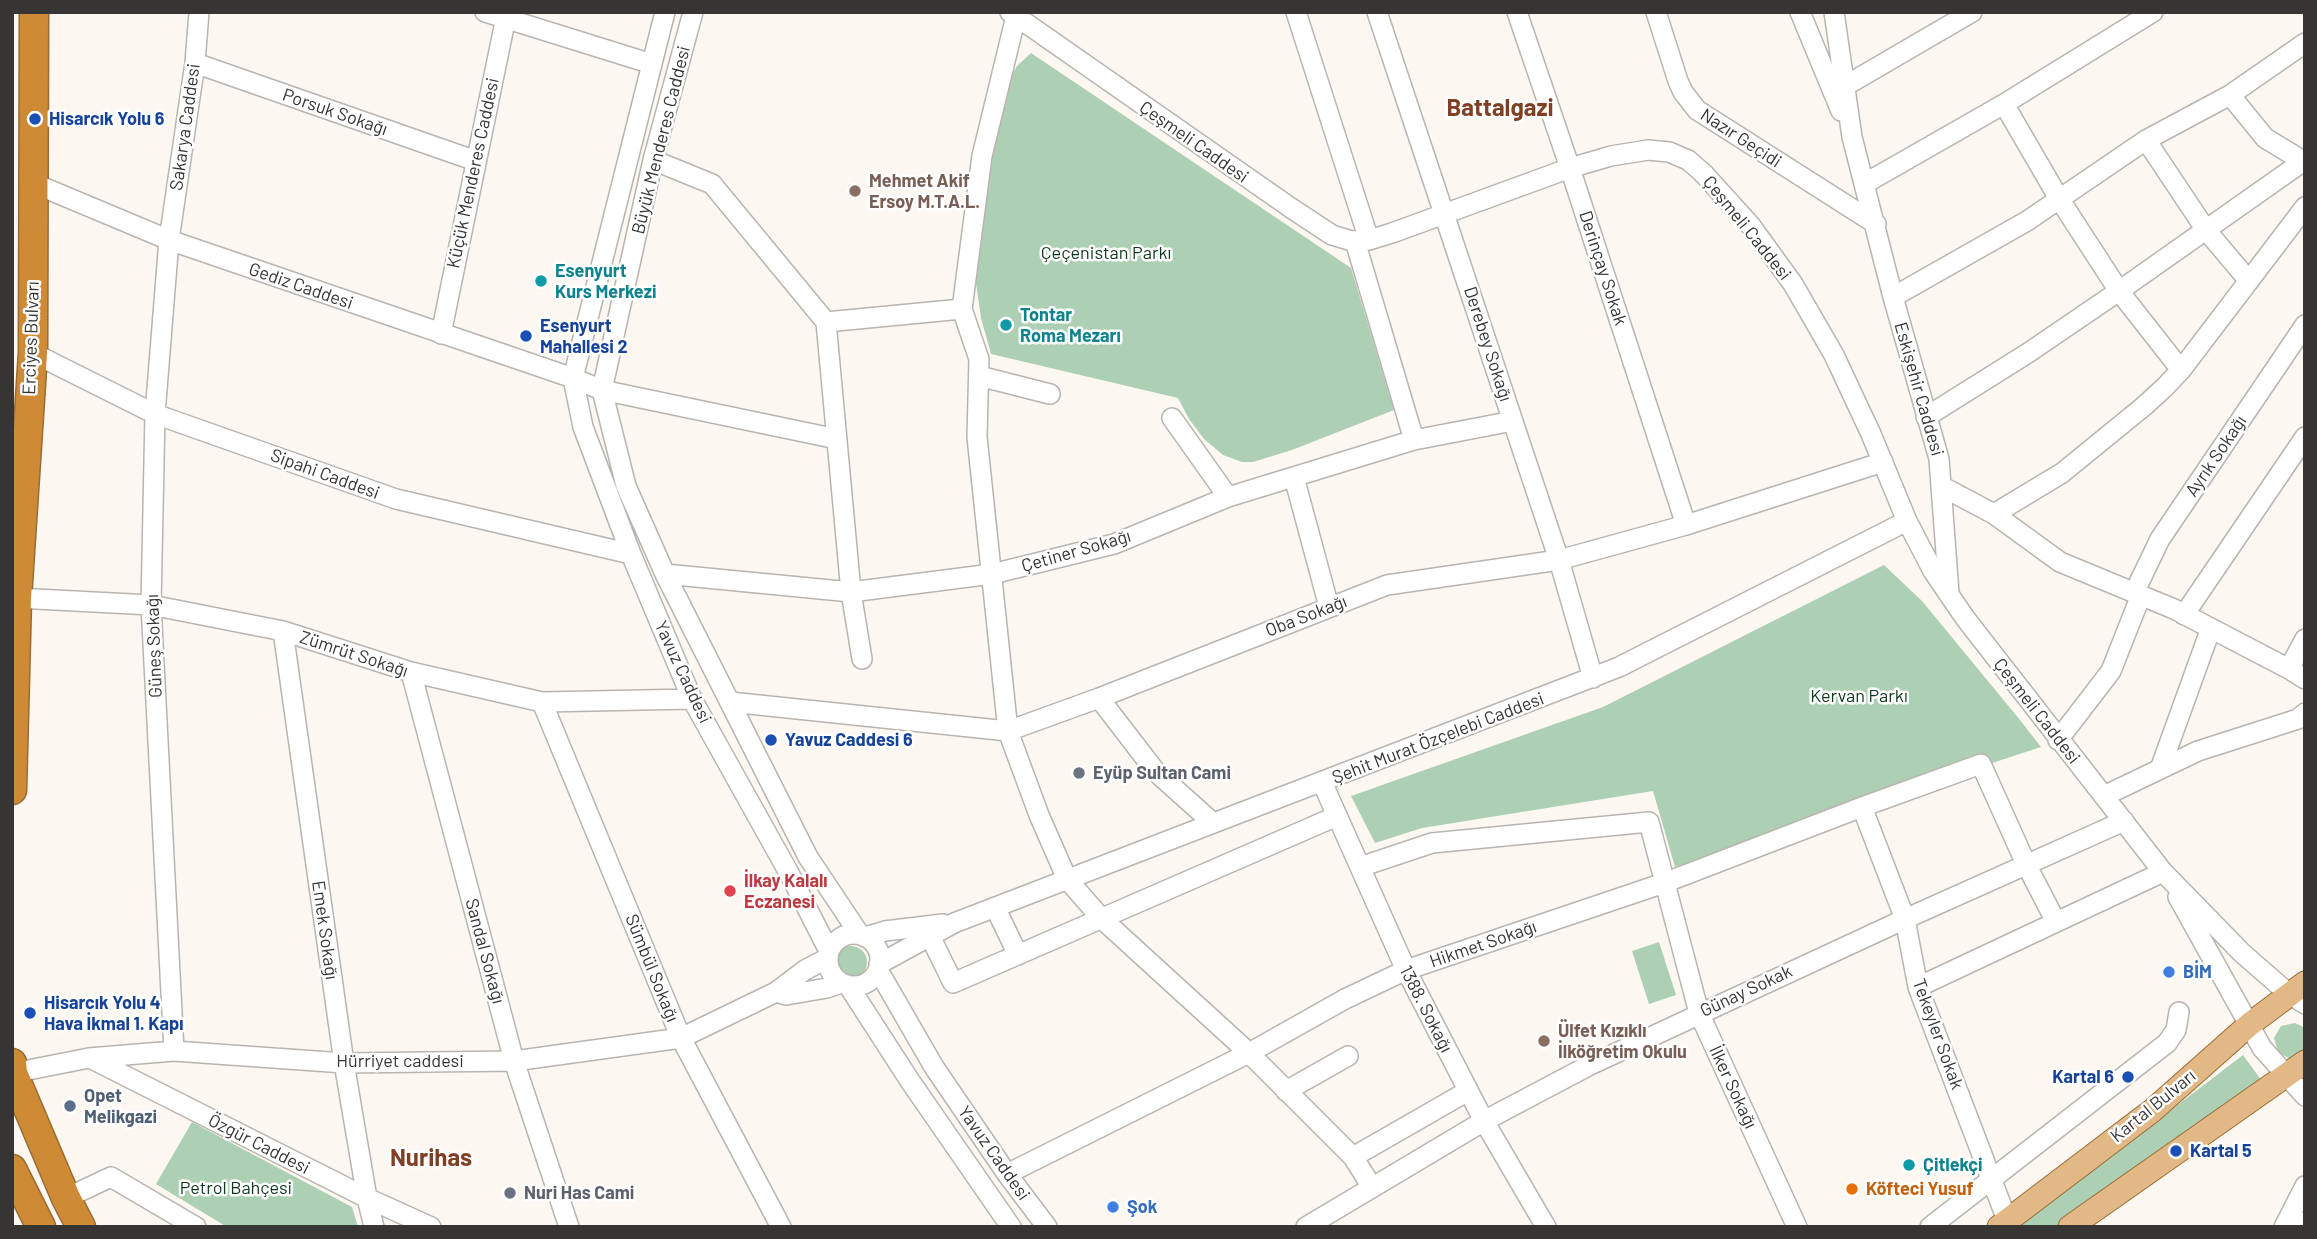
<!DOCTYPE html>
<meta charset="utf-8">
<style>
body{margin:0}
#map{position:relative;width:2317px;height:1239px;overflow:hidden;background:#fcf7f1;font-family:Barlow,sans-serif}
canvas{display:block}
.frame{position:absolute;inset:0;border:14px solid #373533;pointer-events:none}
</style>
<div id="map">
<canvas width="2317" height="1239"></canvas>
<div class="frame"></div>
</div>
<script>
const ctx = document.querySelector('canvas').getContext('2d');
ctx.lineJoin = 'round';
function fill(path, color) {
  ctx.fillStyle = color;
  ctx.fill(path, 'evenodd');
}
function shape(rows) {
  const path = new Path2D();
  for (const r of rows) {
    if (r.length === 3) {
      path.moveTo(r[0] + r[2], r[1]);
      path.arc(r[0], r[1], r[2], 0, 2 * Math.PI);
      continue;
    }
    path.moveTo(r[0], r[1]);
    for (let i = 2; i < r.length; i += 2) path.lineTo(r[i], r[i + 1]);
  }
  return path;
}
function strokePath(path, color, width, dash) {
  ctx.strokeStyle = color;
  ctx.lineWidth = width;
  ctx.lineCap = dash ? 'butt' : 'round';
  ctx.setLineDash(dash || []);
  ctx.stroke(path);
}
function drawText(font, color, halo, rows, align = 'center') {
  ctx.font = font + ' Barlow,sans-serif';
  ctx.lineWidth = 5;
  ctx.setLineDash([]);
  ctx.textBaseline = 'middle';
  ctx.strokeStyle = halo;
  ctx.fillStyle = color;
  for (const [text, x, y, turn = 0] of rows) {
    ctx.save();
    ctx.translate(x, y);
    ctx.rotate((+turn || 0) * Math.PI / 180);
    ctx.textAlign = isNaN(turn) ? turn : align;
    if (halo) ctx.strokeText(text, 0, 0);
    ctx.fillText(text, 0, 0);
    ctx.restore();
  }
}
fill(shape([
 [1031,53,1351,268,1394,410,1292,450,1253,462,1242,462,1223,455,1204,439,1189,419,1178,398,991,354,981,318,976,283,989,174,1008,82,1017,66],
 [1884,565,1922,601,2020,720,2041,747,1675,867,1653,791,1422,828,1375,843,1351,796,1603,707],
 [1659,942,1676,995,1649,1004,1632,951],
 [851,962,16],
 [2295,1023,2305,1028,2305,1054,2290,1059,2278,1052,2274,1038,2281,1026],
 [2243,1055,2264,1084,2056,1227,2018,1227],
 [192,1122,352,1207,358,1227,227,1227,156,1184]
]), '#adcfb4');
const minor = shape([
 [485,12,652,64],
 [665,12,573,378,583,427,631,554,692,699,789,873,829,951],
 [693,12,653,160,602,390,626,486,665,574,808,857,860,935],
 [1010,12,1291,208,1332,235,1352,241,1369,240,1392,233,1570,168,1611,156,1648,150,1669,152,1688,160,1703,173,1751,226,1793,284,1834,355,1871,434,1907,521,1933,571,1965,618,2163,872,2242,953,2289,994,2305,1004],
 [1296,12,1369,240],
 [1377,12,1559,560,1593,678],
 [1517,12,1570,168,1686,525],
 [1656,12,1678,81,1683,92,1697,110,1876,224],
 [1800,12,1841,111],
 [1834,12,1852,137,1893,297,1939,459,1949,593],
 [2153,12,2004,104,2058,197,2119,291,2181,370],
 [1016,16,982,156,962,309,979,359,977,437,1008,731,1039,815,1067,879,1101,918,1249,1053,1353,1157,1372,1187],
 [195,63,476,161],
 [1845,86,1972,12],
 [2230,95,2265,138,2303,161],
 [2146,140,2206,230,2249,281],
 [653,160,712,184,826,322,962,309],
 [33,183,169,240,573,378,602,390,837,439],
 [1864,184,2004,104],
 [1355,241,1414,440],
 [1893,297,2027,221,2146,140,2230,95,2305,43],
 [826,322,851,592,862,659],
 [441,334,507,12],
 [33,353,155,414,396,499,631,554],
 [979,376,1050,394],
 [1926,417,2028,353,2119,291,2305,160],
 [1172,418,1228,497],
 [1294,477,1329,607],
 [1941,486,1994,514,2060,562,2174,609,2289,669,2305,679],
 [1994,514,2062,473,2143,407,2165,387,2181,370,2305,207],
 [665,574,851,592,992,574,1114,544,1228,497,1414,440,1513,421],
 [2134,593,2160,539,2305,325],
 [17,598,151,605,283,631,411,672,542,702,692,699],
 [2184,615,2305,437],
 [283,631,344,1063,367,1198,374,1227],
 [2289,669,2305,639],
 [411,672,514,1061,569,1227],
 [1099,698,1156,772,1213,823],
 [542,702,681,1038,781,1227],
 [730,702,1008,731,1099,698,1387,585,1559,560,1686,525,1883,462],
 [2058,740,2111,671,2141,595],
 [2160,769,2211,628],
 [1322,782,1406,970,1484,1121,1546,1227],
 [2104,796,2198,751,2298,719,2305,713],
 [1862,807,1905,919,1918,987,2007,1220],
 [1360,867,1432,843,1649,822,1699,1013,1797,1227],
 [2178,897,2262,1048,2305,1096],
 [995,907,1018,955],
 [854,960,26],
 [930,936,953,983,1337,816],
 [865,937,885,931,943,924],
 [879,964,954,923,1619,667,1907,521],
 [878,970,934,1067,1007,1174,1047,1227],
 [848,985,910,1081,1011,1227],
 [1918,987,2163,872],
 [776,992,786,995,827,988,841,983],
 [174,1051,151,605,155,414,169,240,195,63,199,12],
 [90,1058,367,1198,431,1227],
 [13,1073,89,1058,174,1051,344,1063,514,1061,681,1038,776,992,805,970,828,958],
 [1286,1091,1348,1056],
 [1353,1157,1468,1091],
 [1007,1174,1249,1053,1345,999,1406,970,1664,883,1862,807,1981,764,2026,864,2056,922],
 [66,1198,111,1177,196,1227],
 [1306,1227,1484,1121,1588,1066,1905,919,2124,821],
 [1930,1227,2167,1043,2176,1030,2179,1012],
 [2284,1227,2305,1186],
 [2301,1227,2305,1222]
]);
const major = shape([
 [1999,1227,2153,1110,2250,1024,2305,983],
 [2070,1227,2305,1062]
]);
const highway = shape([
 [12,790,17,598,33,353,34,12],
 [12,1063,13,1073,66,1198,81,1227],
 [12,1169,41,1227]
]);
strokePath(minor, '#b9b4af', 22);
strokePath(major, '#996c34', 25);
strokePath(highway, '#996c34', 31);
strokePath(minor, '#fff', 19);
strokePath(major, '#e2b986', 23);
strokePath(highway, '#ce8a35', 28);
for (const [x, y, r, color] of [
 [35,119,7,"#1a4fb4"],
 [855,191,7,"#8d6e63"],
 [541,281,7,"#0f9aa8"],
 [1006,325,7,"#0f9aa8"],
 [526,336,7,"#1a4fb4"],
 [771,740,7,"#1a4fb4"],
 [1079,773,7,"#6b7280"],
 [730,891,7,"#e0444e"],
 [2169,972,7,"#3f7fe0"],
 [30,1013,7,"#1a4fb4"],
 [1544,1041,7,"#8d6e63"],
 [2128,1077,7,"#1a4fb4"],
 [70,1106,7,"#5c6f8a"],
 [2176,1151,7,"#1a4fb4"],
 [1909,1165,7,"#0f9aa8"],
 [1852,1189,7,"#e8710a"],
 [510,1193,7,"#6b7280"],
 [1113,1207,7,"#3f7fe0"]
]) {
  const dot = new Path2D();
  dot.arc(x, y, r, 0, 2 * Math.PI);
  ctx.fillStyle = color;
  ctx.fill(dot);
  strokePath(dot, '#fff', 2.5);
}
drawText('18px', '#373533', '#fff', [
 ["Porsuk Sokağı",335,112,19],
 ["Sakarya Caddesi",185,127,-82],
 ["Nazır Geçidi",1741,138,33],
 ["Büyük Menderes Caddesi",661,140,-76],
 ["Çeşmeli Caddesi",1194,142,35],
 ["Küçük Menderes Caddesi",473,173,-78],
 ["Çeşmeli Caddesi",1747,228,51],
 ["Derinçay Sokak",1603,268,72],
 ["Gediz Caddesi",301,286,19],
 ["Erciyes Bulvarı",31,338,-88],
 ["Derebey Sokağı",1488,344,72],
 ["Eskişehir Caddesi",1919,389,74],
 ["Ayrık Sokağı",2216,456,-56],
 ["Sipahi Caddesi",325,474,20],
 ["Çetiner Sokağı",1076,551,-16],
 ["Oba Sokağı",1306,616,-21],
 ["Güneş Sokağı",154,646,-92],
 ["Zümrüt Sokağı",354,654,18],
 ["Yavuz Caddesi",683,672,65],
 ["Çeşmeli Caddesi",2037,711,52],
 ["Şehit Murat Özçelebi Caddesi",1438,738,-21],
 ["Emek Sokağı",325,930,82],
 ["Hikmet Sokağı",1483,944,-19],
 ["Sandal Sokağı",485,951,75],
 ["Sümbül Sokağı",652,968,68],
 ["Günay Sokak",1746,991,-25],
 ["1388. Sokağı",1426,1009,63],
 ["Tekeyler Sokak",1938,1034,70],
 ["Hürriyet caddesi",400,1061],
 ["İlker Sokağı",1733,1087,65],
 ["Kartal Bulvarı",2153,1106,-39],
 ["Özgür Caddesi",259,1144,27],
 ["Yavuz Caddesi",994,1153,55]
]);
drawText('bold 18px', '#164399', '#fff', [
 ["Hisarcık Yolu 6",49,119],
 ["Esenyurt",540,326],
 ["Mahallesi 2",540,347],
 ["Yavuz Caddesi 6",785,740],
 ["Hisarcık Yolu 4",44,1003],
 ["Hava İkmal 1. Kapı",44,1024],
 ["Kartal 6",2114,1077,"right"],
 ["Kartal 5",2190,1151]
], 'left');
drawText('bold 18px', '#785e54', '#fff', [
 ["Mehmet Akif",869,181],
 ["Ersoy M.T.A.L.",869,202],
 ["Ülfet Kızıklı",1558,1031],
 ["İlköğretim Okulu",1558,1052]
], 'left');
drawText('18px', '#0d391c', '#fff', [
 ["Çeçenistan Parkı",1106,253],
 ["Kervan Parkı",1859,696],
 ["Petrol Bahçesi",236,1188]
]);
drawText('bold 18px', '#0d838f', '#fff', [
 ["Esenyurt",555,271],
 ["Kurs Merkezi",555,292],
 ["Tontar",1020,315],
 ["Roma Mezarı",1020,336],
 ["Çitlekçi",1923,1165]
], 'left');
drawText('bold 18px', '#5b616d', '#fff', [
 ["Eyüp Sultan Cami",1093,773],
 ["Nuri Has Cami",524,1193]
], 'left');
drawText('bold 18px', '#be3a42', '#fff', [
 ["İlkay Kalalı",744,881],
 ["Eczanesi",744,902]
], 'left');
drawText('bold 18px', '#366cbe', '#fff', [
 ["BİM",2183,972],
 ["Şok",1127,1207]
], 'left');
drawText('bold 18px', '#4e5e75', '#fff', [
 ["Opet",84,1096],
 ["Melikgazi",84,1117]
], 'left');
drawText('bold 18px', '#c56008', '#fff', [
 ["Köfteci Yusuf",1866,1189]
], 'left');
drawText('bold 24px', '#813f24', '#fff', [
 ["Battalgazi",1500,108],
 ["Nurihas",431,1158]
]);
</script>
